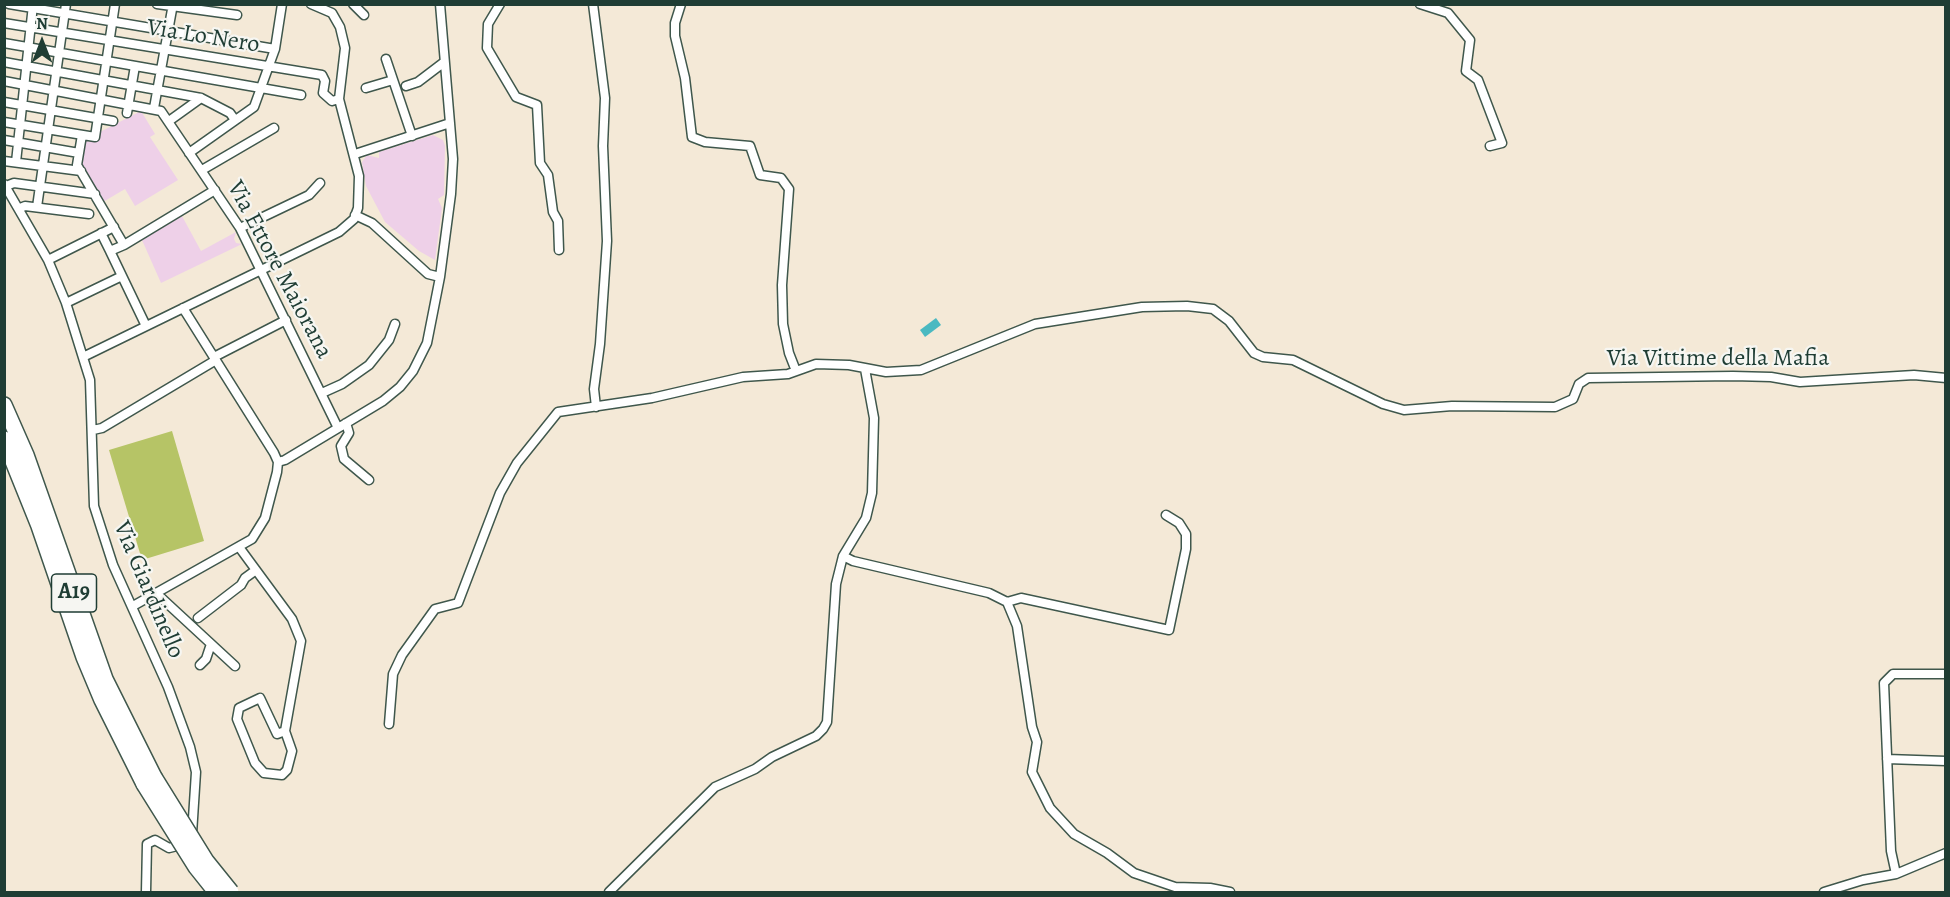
<!DOCTYPE html>
<style>
body{margin:0}
#map{position:relative;width:1950px;height:897px;overflow:hidden;background:#f4e9d7;font-family:Alegreya,serif}
canvas{display:block}
.frame{position:absolute;inset:0;border:6px solid #1f3d34;pointer-events:none}
.north{position:absolute;left:12px;top:12px;width:60px;height:60px;-webkit-text-stroke:4px #f6f6f2;paint-order:stroke;rotate:0deg;font-size:16px;font-weight:700;line-height:24px;text-align:center;color:#1f3d34}
.north::after{content:'';display:block;margin:auto;width:21px;height:27px;background:#1f3d34;clip-path:polygon(50% 0,100% 100%,50% 72%,0 100%)}
</style>
<div id="map">
<canvas width="1950" height="897"></canvas>
<div class="frame"></div>
<div class="north">N</div>
</div>
<script>
const ctx = document.querySelector('canvas').getContext('2d');
ctx.lineJoin = 'round';
function fill(path, color) {
  ctx.fillStyle = color;
  ctx.fill(path, 'evenodd');
}
function shape(rows) {
  const path = new Path2D();
  for (const r of rows) {
    path.moveTo(r[0], r[1]);
    for (let i = 2; i < r.length; i += 2) path.lineTo(r[i], r[i + 1]);
  }
  return path;
}
function strokePath(path, color, width, dash) {
  ctx.strokeStyle = color;
  ctx.lineWidth = width;
  ctx.lineCap = dash ? 'butt' : 'round';
  ctx.setLineDash(dash || []);
  ctx.stroke(path);
}
function drawText(font, color, halo, rows, align = 'center') {
  ctx.font = font + ' Alegreya,serif';
  ctx.lineWidth = 4.5;
  ctx.setLineDash([]);
  ctx.textBaseline = 'middle';
  ctx.strokeStyle = halo;
  ctx.fillStyle = color;
  for (const [text, x, y, turn = 0] of rows) {
    ctx.save();
    ctx.translate(x, y);
    ctx.rotate((+turn || 0) * Math.PI / 180);
    ctx.textAlign = isNaN(turn) ? turn : align;
    if (halo) ctx.strokeText(text, 0, 0);
    ctx.fillText(text, 0, 0);
    ctx.restore();
  }
}
fill(shape([
 [141,111,155,134,150,137,178,180,135,206,125,189,103,202,81,163,84,141,97,142,98,133],
 [433,135,443,140,445,146,444,195,438,199,442,208,435,260,419,251,385,222,366,186,362,162,367,155,379,158,379,152],
 [182,216,201,251,236,232,234,239,236,243,242,244,161,283,142,240]
]), '#eed0e8');
fill(shape([
 [172,431,204,541,142,560,109,450]
]), '#b6c466');
fill(shape([
 [936,318,941,325,925,337,920,330]
]), '#4ab9c1');
const minor = shape([
 [9,4,275,49],
 [157,4,237,15],
 [353,4,364,15],
 [500,4,488,24,487,48,516,97,537,105,540,163,548,175,553,212,558,221,559,250],
 [593,4,605,98,603,146,607,241,600,344,594,389,596,407],
 [681,4,675,23,675,36,685,78,692,137,705,142,750,146,760,175,781,178,789,189,782,285,783,324,789,353,796,371],
 [1420,4,1448,13,1470,40,1466,71,1478,80,1502,143,1490,146],
 [4,23,322,75,325,81,323,93,332,101,339,99],
 [4,43,301,95],
 [386,59,412,136],
 [4,62,201,98,230,113,235,120],
 [4,81,161,111,240,228,338,428],
 [406,86,418,82,443,63],
 [366,88,393,80],
 [4,102,113,121],
 [154,108,173,4],
 [127,113,135,66],
 [169,121,201,98],
 [4,122,95,137,115,4],
 [82,135,77,165,124,245,110,251,146,326],
 [4,140,79,153],
 [189,153,254,107,275,49,282,4],
 [355,154,450,123],
 [4,161,81,171],
 [16,162,33,5],
 [202,170,274,128],
 [4,184,48,260,66,303,90,380,94,506,113,565,168,687,190,747,196,772,192,834],
 [6,186,14,183,95,194],
 [37,207,66,4],
 [20,208,25,206,89,214],
 [355,215,372,223,428,274,440,277],
 [240,228,309,195,320,183],
 [101,233,110,251],
 [124,245,215,190],
 [48,260,114,227],
 [66,303,122,276],
 [83,357,339,232,354,219,358,208,359,176,339,99,345,48,340,27,332,13,311,4],
 [214,357,286,320],
 [322,393,342,384,369,365,389,340,395,324],
 [346,423,349,433,341,446,344,459,369,480],
 [93,430,102,428,216,360],
 [278,462,285,460,383,401,400,387,413,371,427,343,440,277,451,194,453,159,440,4],
 [239,547,292,619,301,641,285,731,292,751,287,770,282,775,264,773,255,763,237,719,239,708,260,698,277,734,285,731],
 [843,556,853,561,989,593,1007,602,1021,598,1169,630,1186,549,1186,534,1179,523,1166,515],
 [156,593,235,666],
 [1007,602,1017,626,1032,727,1037,742,1032,772,1050,808,1074,834,1107,853,1134,873,1175,887,1210,888,1230,892],
 [133,606,252,539,265,518,277,472,278,462,274,453,183,308],
 [198,618,241,585,245,578,256,570],
 [200,665,206,659,211,644],
 [389,724,393,674,402,655,435,609,458,603,500,493,517,463,558,412,652,398,743,377,788,374,816,364,849,365,886,372,921,370,1035,324,1142,307,1187,306,1213,309,1229,321,1254,353,1263,357,1293,360,1383,404,1404,410,1452,406,1555,407,1573,399,1579,384,1588,378,1733,376,1771,377,1800,382,1914,375,1946,378],
 [1887,759,1946,761],
 [1896,874,1891,851,1884,683,1893,674,1946,674],
 [146,892,147,844,155,840,169,848,185,844],
 [609,892,715,787,755,769,772,757,816,736,823,729,827,722,836,584,843,556,866,518,872,493,874,418,865,369],
 [1824,892,1863,880,1896,874,1946,853]
]);
const motorway = shape([
 [4,405,26,455,105,679,154,777],
 [4,439,39,526,84,657,102,700,144,784]
]);
strokePath(minor, '#3f574c', 11);
strokePath(motorway, '#3f574c', 18);
strokePath(minor, '#fff', 8);
strokePath(motorway, '#fff', 15);
const motorwayBridge = shape([
 [154,777,206,861,231,892],
 [144,784,196,867,216,892]
]);
strokePath(motorwayBridge, '#3f574c', 18, []);
strokePath(motorwayBridge, '#fff', 15);
for (const [x, y, w] of [
 [74,593,45]
]) {
  const box = new Path2D();
  box.roundRect(x - w / 2, y - 19, w, 38, 4.5);
  ctx.fillStyle = '#f6f6f2';
  ctx.fill(box);
  strokePath(box, '#1f3d34', 1.5);
}
drawText('bold 22px', '#1f3d34', null, [
 ["A19",74,593]
]);
drawText('24px', '#1f3d34', '#f6f6f2', [
 ["Via Lo Nero",203,37,9],
 ["Via Ettore Maiorana",279,270,62],
 ["Via Vittime della Mafia",1718,359],
 ["Via Giardinello",148,590,67]
]);
</script>
